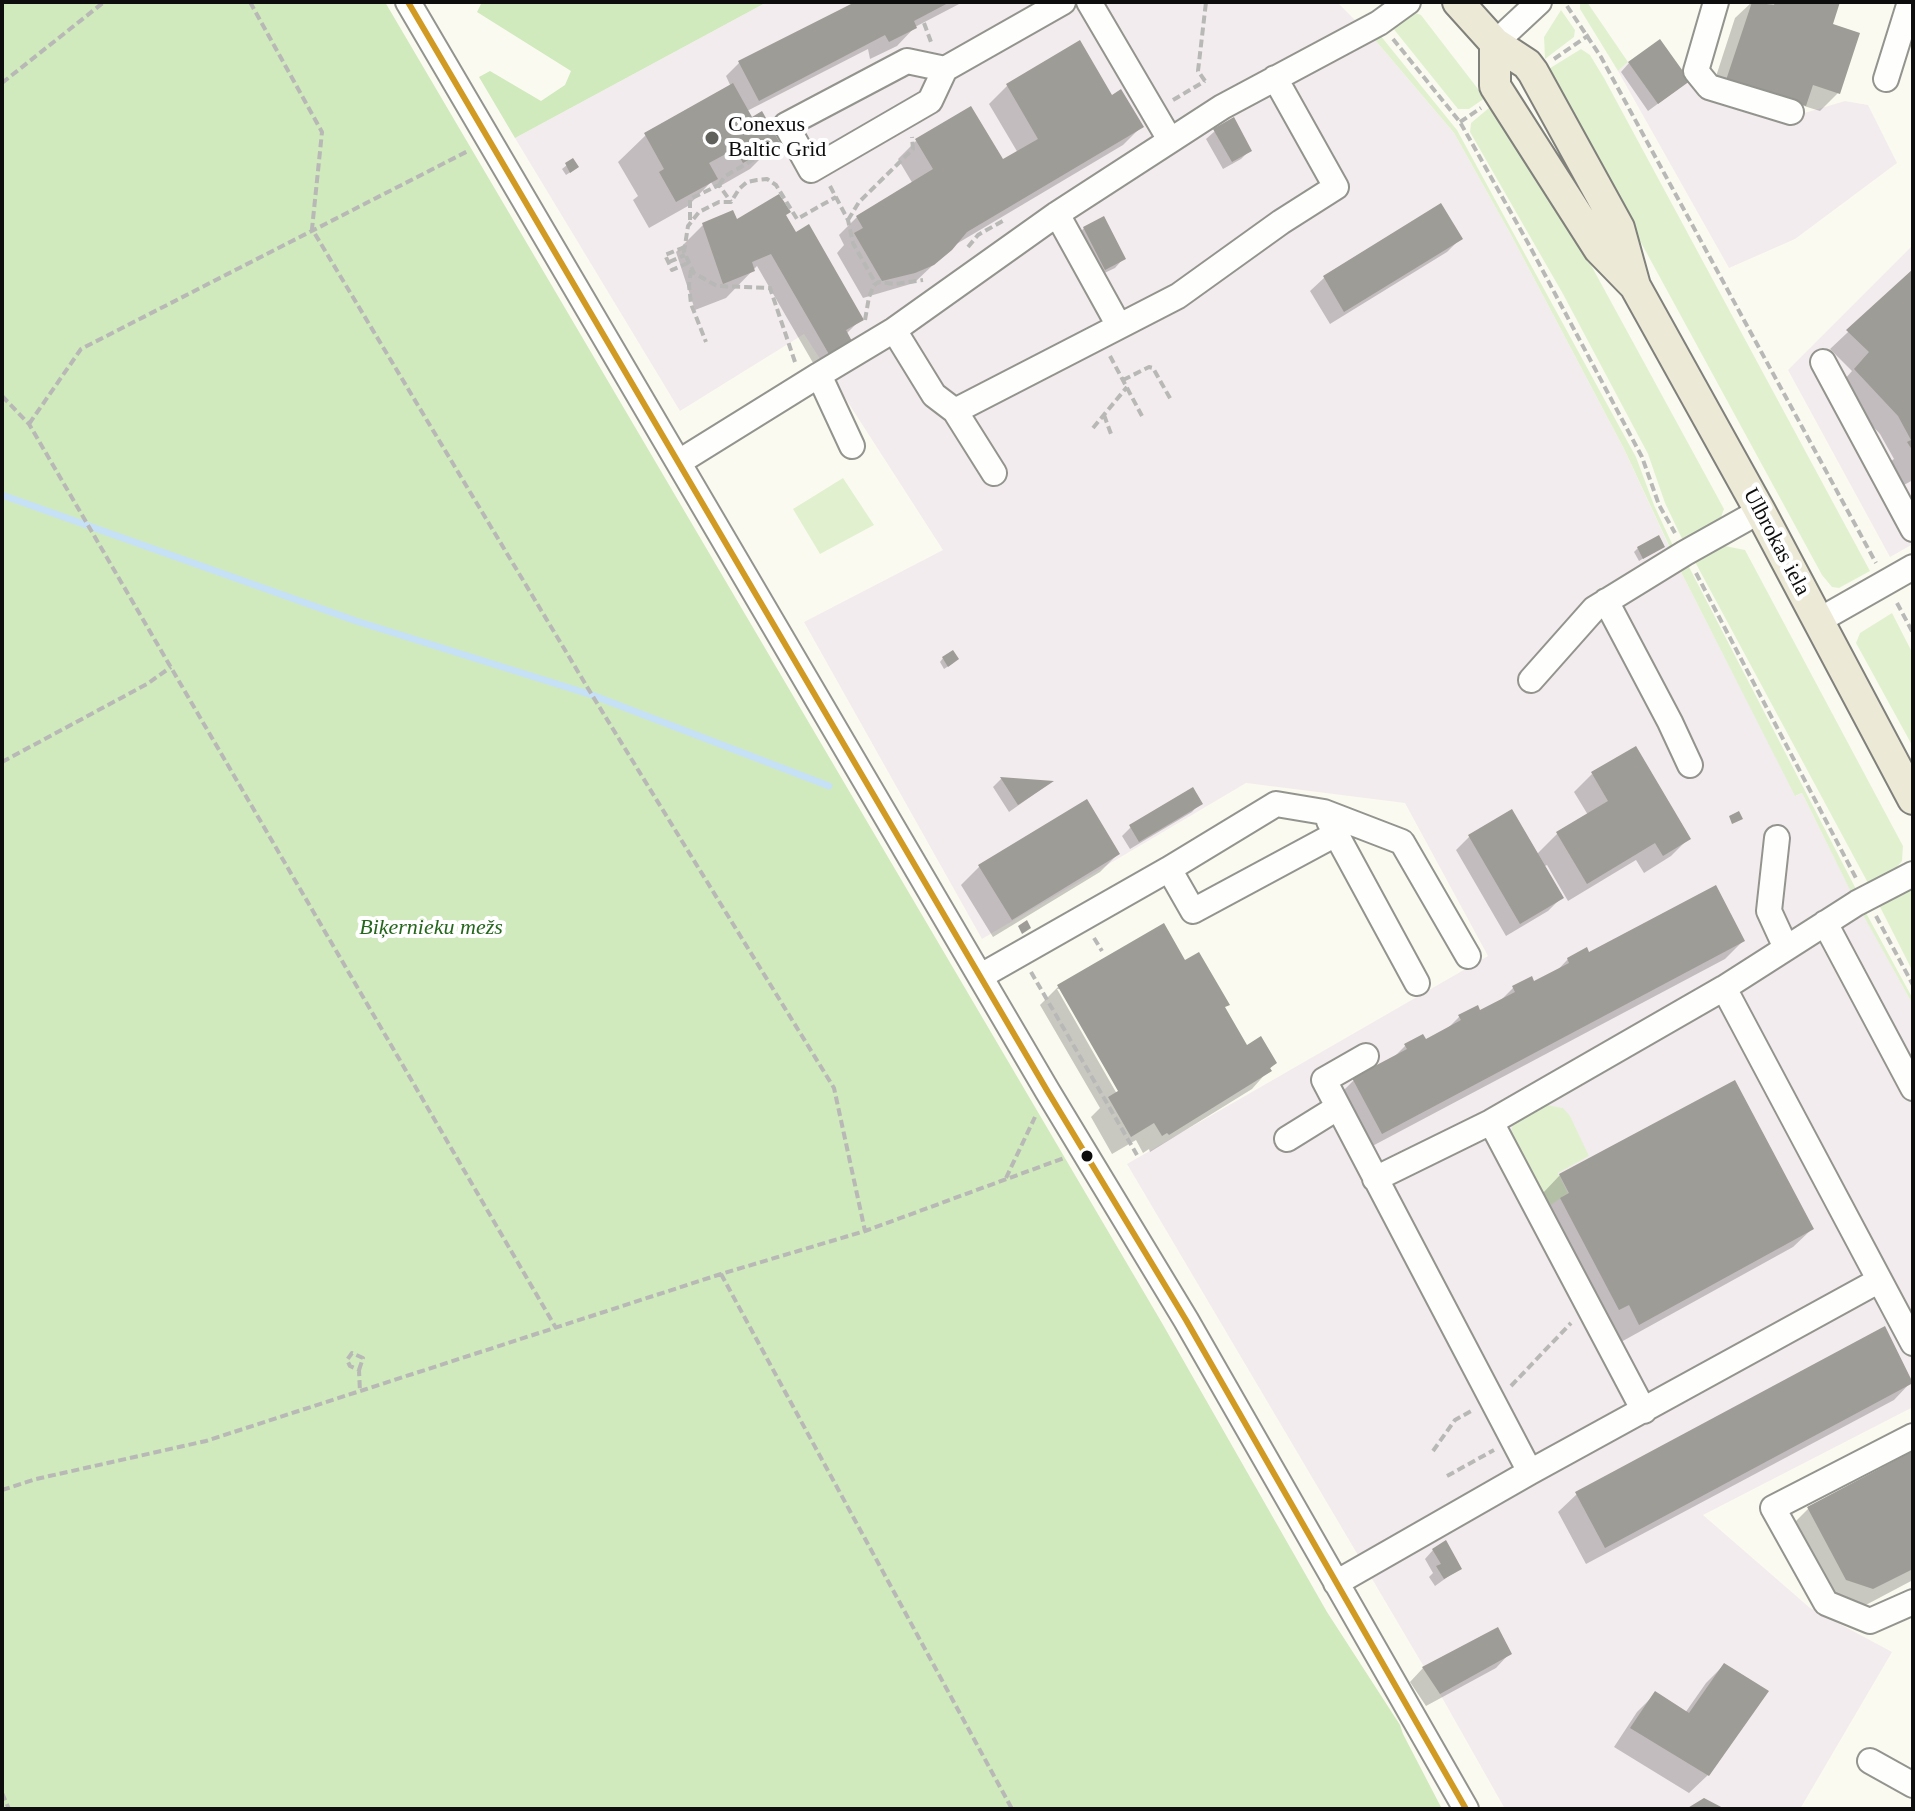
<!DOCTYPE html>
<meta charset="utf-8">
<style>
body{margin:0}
#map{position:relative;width:1915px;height:1811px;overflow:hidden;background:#fbfaf0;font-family:Georgia,serif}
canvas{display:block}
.frame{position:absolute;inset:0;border:4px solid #0d0d0d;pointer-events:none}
</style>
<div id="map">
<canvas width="1915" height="1811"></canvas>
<div class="frame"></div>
</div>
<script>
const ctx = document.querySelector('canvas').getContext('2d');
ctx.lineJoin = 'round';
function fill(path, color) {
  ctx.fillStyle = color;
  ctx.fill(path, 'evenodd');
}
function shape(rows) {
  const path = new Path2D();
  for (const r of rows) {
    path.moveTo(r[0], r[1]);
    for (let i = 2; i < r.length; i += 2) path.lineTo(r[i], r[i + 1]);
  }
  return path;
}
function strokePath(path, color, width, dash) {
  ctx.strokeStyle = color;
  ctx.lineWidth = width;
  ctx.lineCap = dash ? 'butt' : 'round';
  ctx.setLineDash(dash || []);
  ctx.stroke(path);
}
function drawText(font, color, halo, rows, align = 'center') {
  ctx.font = font + ' Georgia,serif';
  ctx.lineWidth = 8;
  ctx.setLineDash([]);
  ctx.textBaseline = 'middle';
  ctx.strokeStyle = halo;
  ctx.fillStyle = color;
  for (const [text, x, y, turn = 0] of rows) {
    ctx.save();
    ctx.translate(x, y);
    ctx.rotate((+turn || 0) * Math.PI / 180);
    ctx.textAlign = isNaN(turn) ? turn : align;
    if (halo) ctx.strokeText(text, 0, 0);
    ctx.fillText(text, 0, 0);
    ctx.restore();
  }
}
fill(shape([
 [767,2,1337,2,1375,40,1454,133,1511,235,1624,449,1680,570,1796,796,1802,793,1857,903,1913,1005,1913,1407,1703,1515,1810,1608,1892,1652,1800,1809,1505,1809,1440,1694,1127,1164,1488,956,1405,803,1246,783,982,939,804,622,943,550,804,334,680,411,515,138],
 [1628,62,1658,103,1690,81,1784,119,1845,101,1868,105,1897,163,1795,239,1729,268,1618,71],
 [1913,245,1913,544,1890,557,1788,370]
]), '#f3ecee');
fill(shape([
 [1580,2,1587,2,1628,62,1618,71,1580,9],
 [1561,10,1575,30,1574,37,1545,59,1544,37],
 [1413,12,1421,15,1485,98,1469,109,1458,109,1392,27],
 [1380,35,1457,130,1636,457,1654,505,1675,550,1672,552,1624,449,1511,235,1454,133,1375,40],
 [1581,49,1590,55,1604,78,1870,571,1839,588,1832,587,1822,575,1547,70],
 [1490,107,1561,210,1724,509,1720,520,1685,545,1665,503,1648,454,1563,294,1470,132,1471,123],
 [843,478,874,525,820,554,793,509],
 [1725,546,1745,550,1903,846,1902,861,1894,870,1868,883,1694,560],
 [1688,565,1856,889,1851,892,1802,793,1795,796,1680,570],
 [1892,613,1913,654,1913,747,1856,643,1860,633],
 [1908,888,1913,889,1913,972,1878,903],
 [1865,911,1913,999,1913,1005,1862,913],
 [1542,1104,1563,1108,1570,1116,1589,1156,1558,1173,1568,1193,1545,1209,1510,1136,1513,1123,1519,1118]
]), '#e1f1d0');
fill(shape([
 [2,2,385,2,1162,1323,1327,1612,1400,1725,1403,1734,1442,1809,2,1809],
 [482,2,767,2,515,138,479,77,490,71,541,101,565,85,571,71,477,12]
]), '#d0e9bd');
fill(shape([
 [860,2,963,2,915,27,897,46,870,59,868,49,747,111,752,120,777,142,750,169,715,189,711,182,688,206,649,228,633,200,638,196,618,162,646,135,731,87,726,76,739,63],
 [1752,2,1838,2,1830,26,1838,93,1820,111,1804,106,1786,123,1709,98,1735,18],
 [1629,63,1678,89,1648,111,1621,72],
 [1007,86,1111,97,1141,127,1123,145,953,246,914,283,863,298,837,253,844,245,839,235,857,217,913,184,898,159,916,141,1002,161,1018,153,989,104],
 [1215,131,1250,150,1241,159,1223,169,1206,139],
 [572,161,572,171,566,175,562,169],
 [1440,206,1460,239,1447,252,1330,324,1310,291,1324,278],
 [784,216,796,234,861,319,846,334,851,342,816,368,757,266,726,298,695,310,676,252,703,225],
 [1084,228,1123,259,1115,268,1096,277,1076,237],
 [1913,271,1913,480,1904,485,1890,462,1894,459,1880,434,1837,388,1852,371,1830,349],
 [1662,547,1639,561,1634,552,1638,548],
 [943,658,953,663,944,669,940,662],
 [1592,774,1689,838,1671,856,1644,873,1636,860,1568,901,1547,865,1543,867,1561,898,1548,911,1506,936,1456,850,1469,837,1536,855,1557,834,1588,815,1574,792],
 [1001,779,1050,783,1009,812,993,787],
 [1200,803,1192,812,1130,849,1122,836,1131,827],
 [1118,854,1100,872,993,937,961,885,979,867],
 [1163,925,1185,963,1223,1008,1246,1048,1275,1063,1252,1089,1150,1152,1149,1149,1143,1153,1136,1140,1112,1154,1091,1117,1100,1108,1040,1005,1058,987],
 [1057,989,1061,989,1125,1099,1121,1101],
 [1743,941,1725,959,1363,1151,1336,1098,1354,1080,1392,1059,1405,1046,1425,1042,1445,1031,1459,1017,1479,1013,1498,1003,1513,988,1534,984,1554,974,1568,959,1588,955],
 [1560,1175,1812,1229,1793,1247,1621,1342,1542,1194],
 [1912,1381,1894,1400,1586,1564,1558,1512,1577,1494],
 [1913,1454,1913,1580,1845,1616,1781,1536,1809,1508],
 [1433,1550,1460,1568,1435,1586,1429,1577,1433,1573,1425,1559],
 [1509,1654,1496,1668,1426,1706,1410,1682,1423,1668],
 [1724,1665,1708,1775,1689,1793,1614,1747,1637,1712,1655,1694,1685,1713,1706,1683]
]), '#0003');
strokePath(shape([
 [2,495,356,621,592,695,829,786]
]), '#c6e1f6', 7);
fill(shape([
 [855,2,950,2,914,21,917,28,889,42,885,35,759,101,738,61],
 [1752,2,1774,5,1775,2,1840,2,1833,24,1860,33,1840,94,1813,85,1806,106,1726,80],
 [1660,39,1690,81,1658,104,1628,62],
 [1080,40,1112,95,1121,89,1144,127,967,232,952,250,934,265,915,273,882,281,854,233,863,228,856,216,933,169,915,139,971,106,1003,159,1038,139,1006,84],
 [733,83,752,117,762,111,780,143,743,163,735,149,709,163,718,179,676,202,659,172,664,169,644,133],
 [1234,117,1252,151,1232,162,1213,129],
 [573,158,579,167,570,173,565,163],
 [779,194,791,212,786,215,796,232,809,224,864,320,846,330,853,343,830,356,771,254,752,262,755,271,723,284,702,223,733,210,737,219],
 [1441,203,1463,239,1344,312,1323,276],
 [1104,216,1126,259,1105,270,1083,227],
 [1913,269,1913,451,1907,442,1911,440,1898,416,1854,369,1869,352,1846,330],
 [1659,535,1665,547,1643,559,1637,547],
 [953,650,959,659,948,667,942,657],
 [1636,746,1691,839,1663,856,1655,843,1587,884,1556,832,1608,801,1591,772],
 [1000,777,1054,781,1018,805],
 [1193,787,1203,804,1139,842,1129,825],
 [1087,799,1120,854,1012,920,978,865],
 [1512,809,1564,898,1520,924,1468,835],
 [1739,811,1743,819,1732,824,1729,816],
 [1716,885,1745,941,1382,1134,1352,1078,1407,1049,1404,1044,1423,1034,1426,1039,1461,1020,1458,1015,1478,1005,1480,1010,1515,992,1512,986,1532,976,1534,981,1569,963,1567,958,1587,947,1589,952],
 [1027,920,1031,928,1022,934,1018,926],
 [1164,923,1185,960,1199,952,1230,1005,1225,1007,1247,1045,1261,1036,1277,1063,1270,1068,1272,1071,1169,1135,1167,1133,1162,1136,1154,1123,1131,1137,1108,1097,1118,1091,1057,985],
 [1735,1080,1814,1229,1639,1325,1629,1305,1619,1310,1560,1198,1569,1193,1559,1174],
 [1885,1326,1913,1383,1605,1548,1575,1492],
 [1913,1451,1913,1569,1873,1589,1846,1580,1807,1507],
 [1446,1540,1462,1569,1444,1579,1436,1566,1441,1564,1432,1549],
 [1498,1627,1512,1654,1440,1694,1422,1667],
 [1724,1663,1769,1691,1709,1776,1630,1728,1655,1691,1689,1713],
 [1704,1798,1725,1809,1686,1809]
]), '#9e9c96');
const minor = shape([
 [408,2,1048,1092,1186,1320,1466,1809],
 [1089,2,1170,140],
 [1716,2,1696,71,1709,87,1791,112],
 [1495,43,1539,2],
 [945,69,907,61,786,125,811,170,930,101,945,69,1063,2],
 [1886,79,1910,2],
 [1057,214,1119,326],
 [894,330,934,395,955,411,994,473],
 [1823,362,1913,529],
 [819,375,894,330,1057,214,1222,107,1379,23,1408,2],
 [955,411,1178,296,1281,222,1336,187,1275,78],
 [679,462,819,375,852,446],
 [1606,601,1670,722,1690,765],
 [1818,621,1913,567],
 [1531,680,1594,609,1685,553,1760,511],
 [1329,821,1417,983],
 [1777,838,1769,911,1786,948],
 [1169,869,1193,911,1336,834],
 [1825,923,1913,1088],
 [981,976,1169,869,1276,804,1324,812,1402,842,1468,956],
 [1724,988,1913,1343],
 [1366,1056,1324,1080,1530,1472],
 [1491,1122,1644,1411],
 [1287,1139,1337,1108],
 [1375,1179,1491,1122,1724,988,1857,903,1913,874],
 [1913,1436,1773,1508,1826,1603,1870,1621,1913,1602],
 [1336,1583,1530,1472,1878,1281],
 [1870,1761,1913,1785]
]);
const major = shape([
 [1458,2,1495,43,1527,64,1533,72,1619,228,1635,286,1760,511,1913,799],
 [1495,43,1495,86,1599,249,1634,285]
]);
strokePath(minor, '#94948f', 28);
strokePath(major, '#81817c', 34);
strokePath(shape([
 [250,2,322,132,312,229,592,695,834,1088,865,1231],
 [1567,6,1601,57,1876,563],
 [924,23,931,42],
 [1393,39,1460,122,1528,243,1642,457,1659,505,1675,533],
 [1554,59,1589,35],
 [1205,81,1198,71,1206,2],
 [2,83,104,2],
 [1173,100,1205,81],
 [1460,122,1481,108],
 [719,185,725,176,774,148],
 [830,186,848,220,853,243,876,284],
 [690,220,690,199,719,185,731,202],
 [848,220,859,202,913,149,912,137],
 [685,247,665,255,672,270,688,263],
 [968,247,978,235,1006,219],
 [669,262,685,255],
 [691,270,689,285,691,304,706,342],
 [865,320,869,297,874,285,879,282,895,284,923,280],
 [1110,356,1142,416],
 [795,362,770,288,717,286,694,273,684,252,688,226,699,212,719,202,731,202,739,189,747,182,757,180,767,179,776,185,797,219,836,197],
 [1123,380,1149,367,1153,368,1171,400],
 [2,396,29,424,556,1328],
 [1104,415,1111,434],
 [29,424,81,349,468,151],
 [1093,428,1127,387],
 [1696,573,1857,880],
 [1897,603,1913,633],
 [2,762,147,684,171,667],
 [1876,916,1913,985],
 [1094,938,1102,951],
 [1031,972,1137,1155],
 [1006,1178,1035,1117],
 [721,1274,1012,1809],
 [359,1370,363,1358,352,1353,347,1360,350,1366,359,1370,360,1392],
 [1511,1386,1571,1323],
 [1433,1451,1455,1420,1473,1410],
 [1447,1476,1494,1450],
 [2,1490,36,1479,206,1441,721,1274,865,1231,1064,1158],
 [2,1793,9,1809]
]), '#b8b8b6', 4, [8, 4]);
strokePath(minor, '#fefefd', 24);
strokePath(major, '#ede9d7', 30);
strokePath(shape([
 [408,2,1048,1092,1186,1320,1466,1809]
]), '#d19b23', 6);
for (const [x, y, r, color] of [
 [712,138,8,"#60605c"],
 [1087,1156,7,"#0d0d0d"]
]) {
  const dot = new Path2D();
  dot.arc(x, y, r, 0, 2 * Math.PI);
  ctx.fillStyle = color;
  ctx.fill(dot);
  strokePath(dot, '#fff', 3);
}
drawText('22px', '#0d0d0d', '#fff', [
 ["Conexus",728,125],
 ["Baltic Grid",728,150]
], 'left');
drawText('22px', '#0d0d0d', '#fff', [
 ["Ulbrokas iela",1776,542,62]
]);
drawText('italic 22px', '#24661b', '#fff', [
 ["Biķernieku mežs",431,928]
]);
</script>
